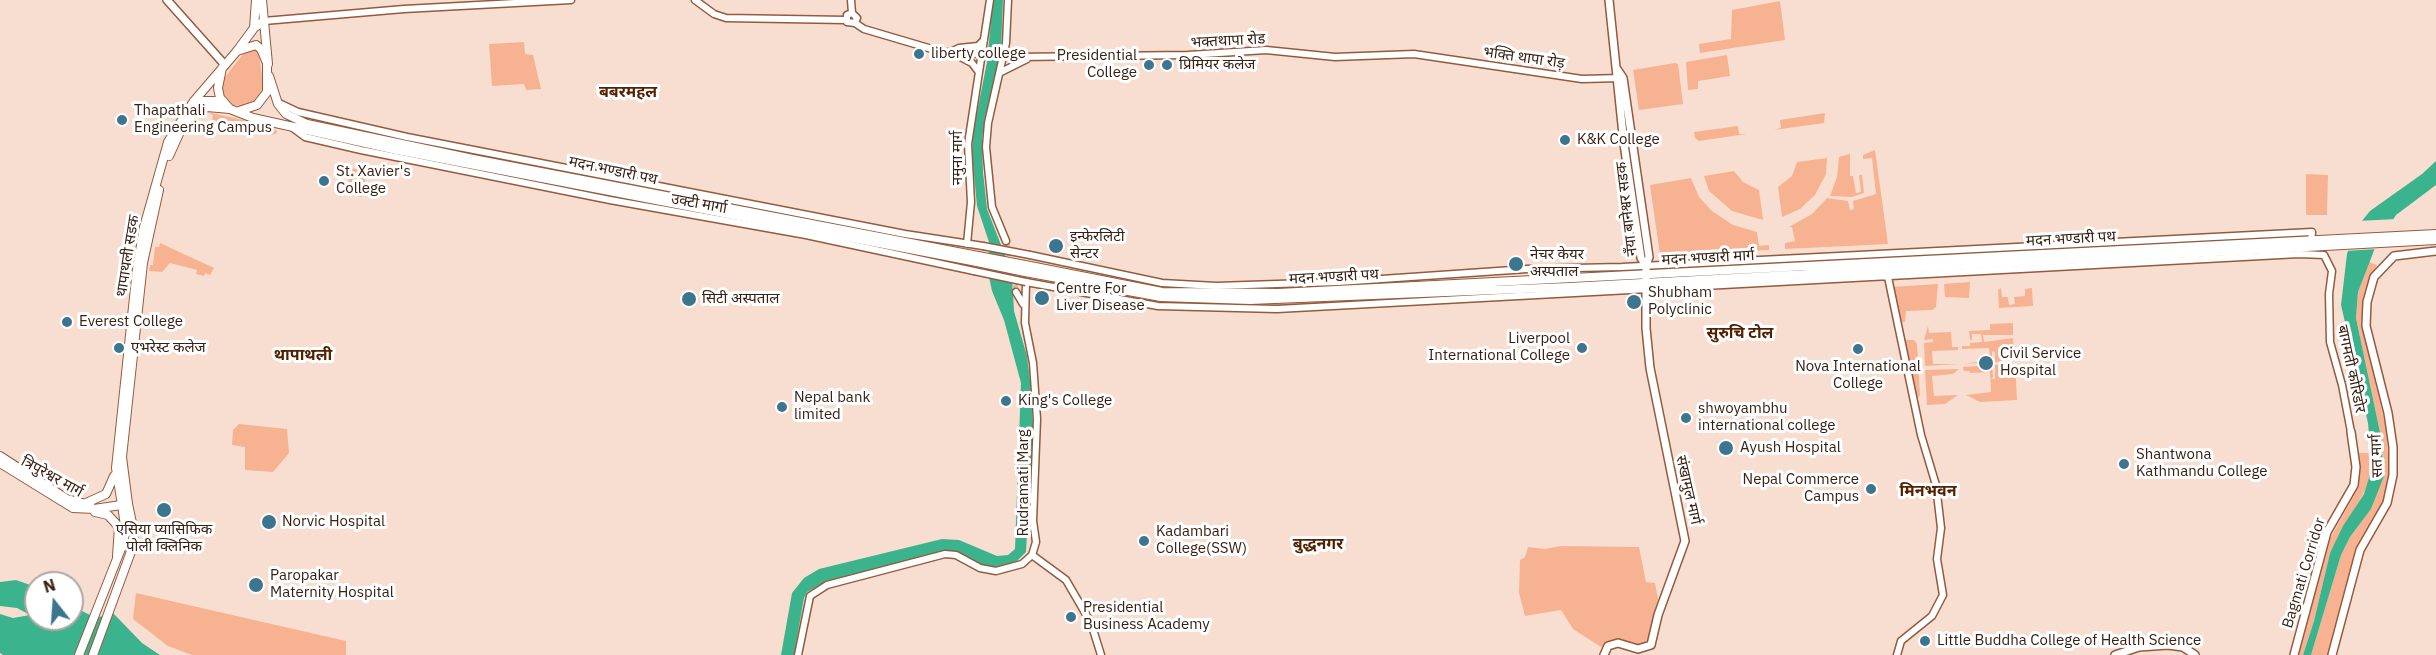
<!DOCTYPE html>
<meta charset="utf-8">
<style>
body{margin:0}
#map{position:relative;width:2436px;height:655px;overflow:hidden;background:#f8ded0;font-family:"IBM Plex Sans",sans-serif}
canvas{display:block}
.north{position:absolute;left:24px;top:571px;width:60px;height:60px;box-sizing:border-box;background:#fff;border:2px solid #afa6a1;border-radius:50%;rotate:343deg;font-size:16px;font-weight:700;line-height:24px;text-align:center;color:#382013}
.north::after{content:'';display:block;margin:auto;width:21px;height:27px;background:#3b758e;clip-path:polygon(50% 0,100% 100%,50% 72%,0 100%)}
</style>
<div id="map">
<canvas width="2436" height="655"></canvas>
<div class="north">N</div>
</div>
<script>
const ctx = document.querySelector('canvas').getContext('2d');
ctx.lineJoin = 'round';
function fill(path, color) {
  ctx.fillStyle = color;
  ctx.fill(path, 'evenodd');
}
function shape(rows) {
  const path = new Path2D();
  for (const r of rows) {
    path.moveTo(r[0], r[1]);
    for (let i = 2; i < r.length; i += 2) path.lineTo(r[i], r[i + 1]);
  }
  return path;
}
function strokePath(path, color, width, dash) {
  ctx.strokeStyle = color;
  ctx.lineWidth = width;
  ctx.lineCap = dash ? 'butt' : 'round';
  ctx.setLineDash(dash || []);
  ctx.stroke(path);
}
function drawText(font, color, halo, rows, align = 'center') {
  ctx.font = font + ' "IBM Plex Sans","Noto Sans Devanagari",sans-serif';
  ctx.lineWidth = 6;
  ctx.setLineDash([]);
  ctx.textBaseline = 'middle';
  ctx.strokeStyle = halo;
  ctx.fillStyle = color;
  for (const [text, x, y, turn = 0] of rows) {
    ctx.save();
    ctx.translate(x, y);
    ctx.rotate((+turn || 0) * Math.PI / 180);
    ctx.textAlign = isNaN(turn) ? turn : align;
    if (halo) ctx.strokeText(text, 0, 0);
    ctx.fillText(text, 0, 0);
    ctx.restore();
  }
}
fill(shape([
 [1780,1,1785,40,1700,53,1699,44,1731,39,1732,10],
 [524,42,525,54,533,55,541,89,526,90,524,84,492,86,489,44],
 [253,47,259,54,263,84,261,94,252,104,244,106,231,105,221,93,222,81,243,54],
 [1727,55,1730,76,1698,81,1698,89,1688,90,1686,62],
 [1675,63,1678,64,1683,104,1639,110,1633,70],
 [207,112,271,126,277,131,276,134,266,135,235,128,212,121,213,115],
 [1825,113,1824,123,1774,130,1781,128,1780,120],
 [1738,126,1739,134,1747,134,1699,141,1695,138,1694,132],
 [1875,150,1888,244,1785,249,1785,243,1795,241,1792,227,1789,227,1812,214,1827,198,1848,201,1850,210,1854,209,1853,201,1876,194,1872,158,1863,159,1863,155],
 [1850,154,1850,176,1853,176,1856,193,1861,192,1859,175,1862,175,1864,193,1852,197,1830,196,1837,177,1839,157],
 [1827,158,1826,174,1815,195,1800,209,1782,217,1778,187,1792,176,1797,162],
 [351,168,367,171,362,197,346,194],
 [1734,171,1743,182,1759,190,1763,220,1732,211,1709,191,1704,176],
 [2306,174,2328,175,2327,215,2306,215],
 [1691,178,1699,197,1712,211,1733,225,1757,232,1759,246,1769,245,1769,250,1660,255,1650,185],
 [160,243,214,268,210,275,205,273,204,276,196,274,197,270,170,263,162,272,149,271,150,265,153,265,155,247,159,247],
 [2369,262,2377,265,2364,300,2361,323,2387,433,2389,479,2386,495,2350,575,2328,655,2311,655,2341,555,2350,537,2371,509,2385,469,2381,437,2356,318,2358,292],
 [1970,282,1969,298,1945,297,1944,284],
 [1065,284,1192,303,1412,299,1260,306,1175,304],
 [1938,284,1936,307,1932,310,1906,311,1905,322,1898,323,1891,287],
 [2001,288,2002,297,2008,297,2009,305,2015,304,2014,297,2025,296,2025,289,2032,288,2033,306,1999,308,1998,290],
 [2013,323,2013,335,1983,335,1984,342,2013,338,2015,361,1995,362,1995,352,1992,351,1992,362,1963,364,1990,360,1989,348,1962,349,1962,346,1970,346,1970,343,1982,342,1981,334,1972,334,1972,340,1970,340,1969,331,1990,330,1990,324],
 [1928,326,1929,333,1951,332,1952,347,1958,347,1958,350,1932,351,1933,364,1959,364,1925,366,1924,343,1933,342,1933,339,1924,340],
 [1902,340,1914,340,1917,344,1920,395,1917,399,1915,399],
 [2015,364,2017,400,1980,402,1966,395,1991,392,1990,372,1970,373,1969,371,1964,371,1963,367,1992,365,1993,377,1991,379,1995,379,1995,365],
 [1959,369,1953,374,1932,376,1934,396,1958,395,1945,404,1927,405,1925,370],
 [239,424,287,429,289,453,273,472,245,470,245,447,232,445,233,430],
 [2358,453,2372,453,2368,485,2330,553,2314,621,2303,655,2299,655,2329,541,2359,486],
 [1561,546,1639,547,1646,582,1655,583,1658,599,1648,640,1638,646,1615,639,1601,647,1573,629,1561,610,1525,616,1519,593,1520,560,1525,557,1528,547,1544,549],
 [136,593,346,641,346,655,192,655,168,646,133,619]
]), '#f7b391');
fill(shape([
 [993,0,1003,0,1001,49,985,117,982,139,983,172,987,209,1012,273,1014,311,1027,356,1030,380,1033,426,1026,552,1017,561,997,568,985,566,956,553,941,552,827,581,807,592,804,598,794,655,781,655,792,593,804,578,819,569,942,539,959,540,997,556,1008,555,1015,549,1021,383,1004,320,992,291,987,268,990,245,977,206,972,154,973,133,987,62],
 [2436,161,2436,185,2396,215,2375,248,2358,292,2356,318,2381,437,2384,476,2371,509,2350,537,2341,555,2311,655,2303,655,2314,621,2330,553,2343,526,2364,494,2372,468,2368,423,2341,305,2347,254,2357,227,2370,211,2422,174],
 [16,580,36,587,36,619,72,619,72,600,78,609,96,618,113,613,142,643,160,655,3,655,0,653,0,614,13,618,30,615,17,608,0,606,0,582]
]), '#3bb48e');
fill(shape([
 [2397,219,2389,234,2377,249,2345,251,2357,221]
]), '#f8ded0');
strokePath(shape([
 [1006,241,1016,292]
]), '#d2b8aa', 6, [6, 3]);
const tertiary = shape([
 [695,0,714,14,726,18,846,20],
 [851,0,852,13,857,18,855,23],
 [852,13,847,15,847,22,855,23,864,29,942,52,966,53],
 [264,21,404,9,571,0],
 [1016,57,1188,55,1266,50,1335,57,1414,54,1582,79,1621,78],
 [978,71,972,63,951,52,959,48,978,46,984,40],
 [1001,72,1027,59],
 [279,103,298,112,407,137,905,234,983,246],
 [293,128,305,137,361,150,610,200,806,235,974,271],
 [1006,241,992,207,986,147,988,123,1006,43,1008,0],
 [967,244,971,202,968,144,990,0],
 [1030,255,1162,283,1216,286,1338,282,1527,269,1622,267,2312,232,2311,244],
 [1888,277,1921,435,1936,485,1941,528,1937,559,1943,595,1932,616,1901,641,1897,655],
 [1016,292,1023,304],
 [1032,555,1066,580,1091,623,1101,655],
 [798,655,810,596,827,585,945,554,956,555,980,568,996,571,1022,564,1032,555,1036,542,1033,521,1037,419,1033,363,1025,323,1026,282,1158,306,1277,309,2299,254,2324,255,2332,271,2329,294,2330,342,2342,385,2351,432]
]);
const secondary = shape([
 [167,0,225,65],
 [1609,0,1624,144,1641,258,1646,266],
 [1604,655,1608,646,1618,643,1638,649,1651,645,1658,615,1685,541,1650,368,1646,328,1646,266,1649,257,1623,78,1617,69],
 [2115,655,2139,647,2168,645,2183,647,2195,655],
 [2294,655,2327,532,2354,485,2356,467,2351,432],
 [2332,655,2360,550,2387,503,2393,475,2393,447,2388,413,2366,326,2367,302,2374,277,2394,256,2436,251]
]);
const primary = shape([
 [262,0,268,64],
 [254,28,256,0],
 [237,51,254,28,264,21],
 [79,655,124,541,125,526,122,505],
 [93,655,133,546,134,532,128,504]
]);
const trunk = shape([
 [222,68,218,88,220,98,230,109,253,118,397,150,977,262],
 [269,76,278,104,286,114,307,124,473,159,978,256],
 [195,101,223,101],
 [169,156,183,125,197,109,207,107,230,109],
 [1025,265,1162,292,1278,293,2436,234],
 [1025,272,1161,297,1250,300,1569,287,2436,240],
 [0,456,67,499,90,505],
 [0,463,73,508,94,509,128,504,122,457,143,263,159,190],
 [86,503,106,494,114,476],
 [122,505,116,468,137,269,144,227,168,142,194,101,237,51,256,45,261,49,267,63,267,92,257,105,239,111],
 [95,512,108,515,119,527,117,556]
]);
strokePath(tertiary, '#935b3d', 9);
strokePath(secondary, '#935b3d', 10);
strokePath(primary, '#935b3d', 10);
strokePath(trunk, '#935b3d', 10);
strokePath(tertiary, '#fff', 6);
strokePath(secondary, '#fff', 7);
strokePath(primary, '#fff', 8);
strokePath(trunk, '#fff', 8);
const tertiaryBridge = shape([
 [966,53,1016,57],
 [983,246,1030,255],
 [974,271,1026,282]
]);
const trunkBridge = shape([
 [978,256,1025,265],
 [977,262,1025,272]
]);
strokePath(tertiaryBridge, '#935b3d', 9, []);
strokePath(trunkBridge, '#935b3d', 10, []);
strokePath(tertiaryBridge, '#fff', 6);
strokePath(trunkBridge, '#fff', 8);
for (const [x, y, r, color] of [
 [919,54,6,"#3b758e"],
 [1149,65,6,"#3b758e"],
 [1167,65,6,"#3b758e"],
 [122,120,6,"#3b758e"],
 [1565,140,6,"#3b758e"],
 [324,181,6,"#3b758e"],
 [1056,246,8,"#3b758e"],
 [1516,264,8,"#3b758e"],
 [1042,298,8,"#3b758e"],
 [689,299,8,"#3b758e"],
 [1634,302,8,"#3b758e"],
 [67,322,6,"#3b758e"],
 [119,348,6,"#3b758e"],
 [1582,348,6,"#3b758e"],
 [1858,349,6,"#3b758e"],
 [1986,363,8,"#3b758e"],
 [1006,401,6,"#3b758e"],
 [782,407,6,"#3b758e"],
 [1686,418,6,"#3b758e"],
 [1726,448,8,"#3b758e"],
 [2124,464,6,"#3b758e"],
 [1871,489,6,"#3b758e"],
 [164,510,8,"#3b758e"],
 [269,522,8,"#3b758e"],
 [1144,541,6,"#3b758e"],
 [256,585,8,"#3b758e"],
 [1071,617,6,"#3b758e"],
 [1925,641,6,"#3b758e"]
]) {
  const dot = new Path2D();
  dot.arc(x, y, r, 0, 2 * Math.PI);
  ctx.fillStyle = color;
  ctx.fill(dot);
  strokePath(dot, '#fff', 2);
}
drawText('15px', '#382013', '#fff', [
 ["भक्तथापा रोड",1228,41,-3],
 ["भक्ति थापा रोड़",1524,58,8],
 ["नमुना मार्ग",958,158,-90],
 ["मदन भण्डारी पथ",613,171,12],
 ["उक्टी मार्गा",699,204,10],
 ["नँया बानेश्वर सडक",1627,209,-97],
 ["मदन भण्डारी पथ",2071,239,-3],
 ["थापाथली सडक",128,256,-81],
 ["मदन भण्डारी मार्ग",1708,258,-3],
 ["मदन भण्डारी पथ",1334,277,-3],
 ["बागमती कोरिडोर",2351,369,78],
 ["सत मार्ग",2377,456,-92],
 ["त्रिपुरेश्वर मार्ग",52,477,29],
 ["Rudramati Marg",1024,483,-90],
 ["संखामुल मार्ग",1688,490,77],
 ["Bagmati Corridor",2304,573,-73]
]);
drawText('15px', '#382013', '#fff', [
 ["liberty college",931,54],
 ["Presidential",1137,56,"right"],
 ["College",1137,73,"right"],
 ["प्रिमियर कलेज",1179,65],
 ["Thapathali",134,111],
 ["Engineering Campus",134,128],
 ["K&K College",1577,140],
 ["St. Xavier's",336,172],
 ["College",336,189],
 ["इन्फेरलिटी",1070,237],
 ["सेन्टर",1070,254],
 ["नेचर केयर",1530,255],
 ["अस्पताल",1530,272],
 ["Centre For",1056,289],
 ["Liver Disease",1056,306],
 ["Shubham",1648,293],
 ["Polyclinic",1648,310],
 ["सिटी अस्पताल",702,299],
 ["Everest College",79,322],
 ["Liverpool",1570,339,"right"],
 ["International College",1570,356,"right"],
 ["एभरेस्ट कलेज",131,348],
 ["Civil Service",2000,354],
 ["Hospital",2000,371],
 ["Nova International",1858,367,"center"],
 ["College",1858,384,"center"],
 ["Nepal bank",794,398],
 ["limited",794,415],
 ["King's College",1018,401],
 ["shwoyambhu",1698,409],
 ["international college",1698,426],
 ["Ayush Hospital",1740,448],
 ["Shantwona",2136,455],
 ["Kathmandu College",2136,472],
 ["Nepal Commerce",1859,480,"right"],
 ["Campus",1859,497,"right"],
 ["Norvic Hospital",282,522],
 ["एसिया प्यासिफिक",164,530,"center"],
 ["पोली क्लिनिक",164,547,"center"],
 ["Kadambari",1156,532],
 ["College(SSW)",1156,549],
 ["Paropakar",270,576],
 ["Maternity Hospital",270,593],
 ["Presidential",1083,608],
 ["Business Academy",1083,625],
 ["Little Buddha College of Health Science",1937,641]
], 'left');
drawText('bold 16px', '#532100', '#fff', [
 ["बबरमहल",628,92],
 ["सुरुचि टोल",1740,333],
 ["थापाथली",303,355],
 ["मिनभवन",1928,491],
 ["बुद्धनगर",1318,544]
]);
</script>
